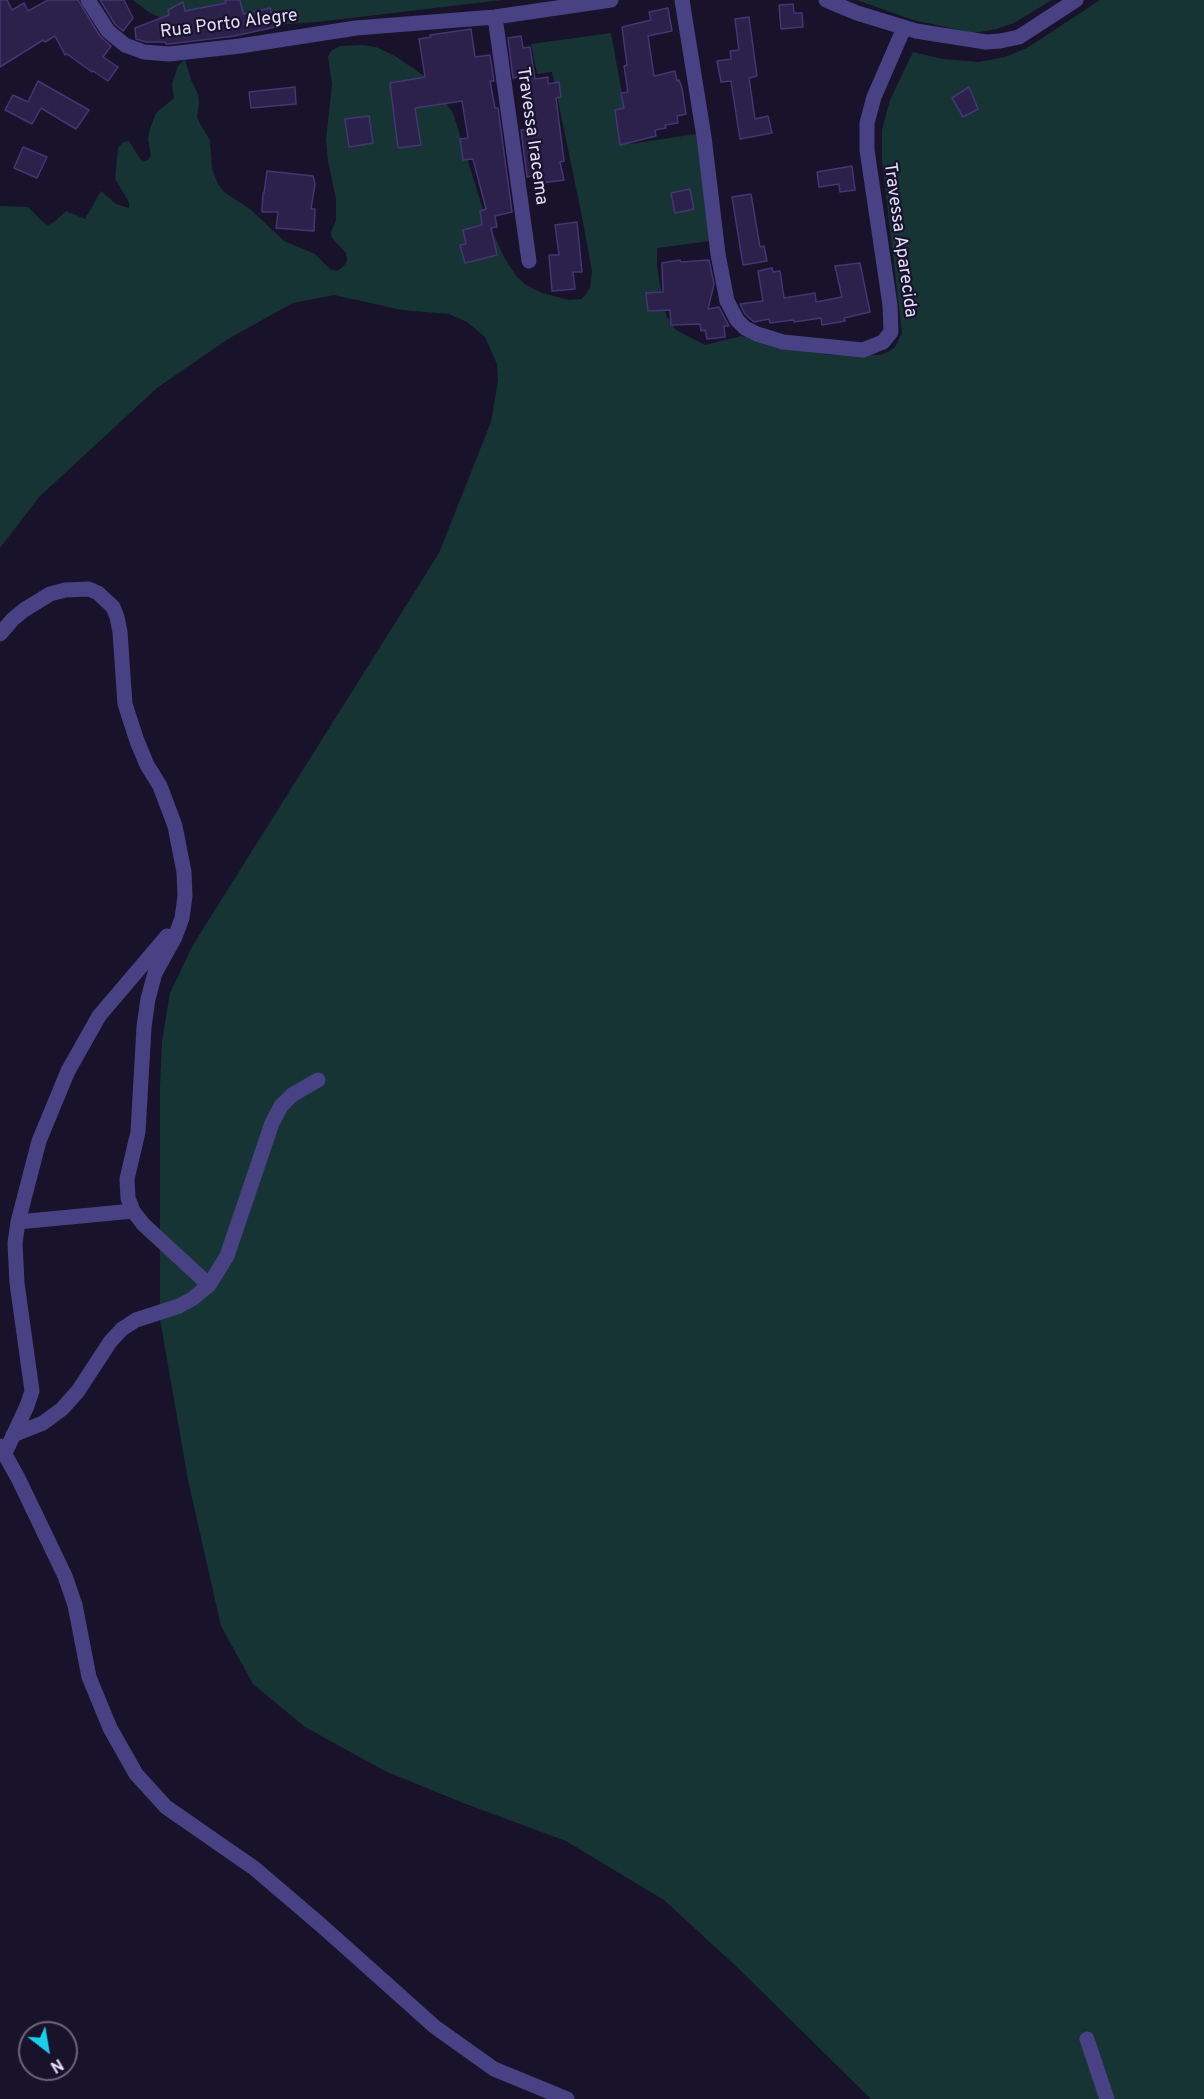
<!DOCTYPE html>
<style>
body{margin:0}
#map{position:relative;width:1204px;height:2099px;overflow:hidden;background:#18132a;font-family:Overpass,sans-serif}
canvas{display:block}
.north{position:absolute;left:18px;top:2021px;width:60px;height:60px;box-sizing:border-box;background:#18132a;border:2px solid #6a657e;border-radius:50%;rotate:149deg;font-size:16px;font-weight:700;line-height:24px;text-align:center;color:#e4dffd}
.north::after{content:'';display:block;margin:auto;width:21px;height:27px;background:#1acfee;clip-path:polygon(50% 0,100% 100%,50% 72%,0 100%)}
</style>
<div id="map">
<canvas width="1204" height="2099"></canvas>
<div class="north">N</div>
</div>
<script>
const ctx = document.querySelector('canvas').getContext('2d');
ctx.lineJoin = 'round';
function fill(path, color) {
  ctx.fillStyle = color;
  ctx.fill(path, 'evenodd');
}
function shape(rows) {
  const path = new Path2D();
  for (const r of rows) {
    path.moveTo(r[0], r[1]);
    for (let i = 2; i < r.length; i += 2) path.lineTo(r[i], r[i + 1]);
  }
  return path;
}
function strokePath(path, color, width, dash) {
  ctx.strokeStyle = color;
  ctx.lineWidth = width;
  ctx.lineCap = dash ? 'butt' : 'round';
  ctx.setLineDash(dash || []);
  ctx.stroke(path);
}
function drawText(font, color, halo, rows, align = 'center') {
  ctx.font = font + ' Overpass,sans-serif';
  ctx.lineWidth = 4.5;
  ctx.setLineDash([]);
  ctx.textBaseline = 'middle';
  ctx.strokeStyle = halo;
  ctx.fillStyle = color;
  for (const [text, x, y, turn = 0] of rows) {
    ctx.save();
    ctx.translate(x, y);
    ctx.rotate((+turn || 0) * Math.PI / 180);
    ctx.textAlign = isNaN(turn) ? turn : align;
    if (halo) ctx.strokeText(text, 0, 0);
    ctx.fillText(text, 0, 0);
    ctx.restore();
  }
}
fill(shape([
 [133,0,502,0,317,22,205,30,170,22,150,13],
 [857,0,1052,0,1014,23,996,29,974,33,913,20],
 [1100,0,1204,0,1204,2099,871,2099,738,1968,664,1900,566,1841,466,1804,385,1771,305,1727,253,1684,221,1626,188,1480,160,1319,160,1086,162,1041,170,993,193,945,439,553,491,422,498,381,497,364,485,337,467,322,449,314,402,310,334,295,293,303,228,339,157,388,39,497,0,548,0,206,28,207,44,223,48,225,54,222,66,211,85,219,101,191,116,204,129,208,129,202,115,179,118,148,123,142,129,141,140,159,144,161,148,160,151,156,148,139,150,129,156,113,174,98,172,84,178,66,185,59,191,80,198,94,199,102,197,117,200,124,210,140,212,169,218,184,224,192,250,209,284,241,315,254,330,269,337,271,343,267,347,261,346,253,332,238,331,232,336,220,336,199,328,161,326,140,332,84,328,57,331,51,340,46,362,45,376,47,395,56,429,79,453,113,485,216,504,257,516,276,526,285,542,293,569,300,581,299,585,296,590,288,592,271,581,212,552,72,537,74,531,44,611,33,631,144,696,134,710,241,657,248,657,267,664,308,667,317,676,330,705,345,741,336,794,350,832,355,880,355,888,352,895,347,902,333,882,160,882,130,890,100,913,52,943,59,979,62,1005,57,1027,48]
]), '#173434');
const building = shape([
 [0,0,7,0,12,10,24,3,28,11,48,0,78,0,100,36,111,46,103,57,118,67,108,81,93,71,92,72,67,54,65,55,55,36,45,42,43,40,0,67,0,0],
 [100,0,124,0,133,18,123,31,115,24,100,0],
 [225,0,240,0,243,14,270,8,275,27,234,36,169,44,166,44,165,42,146,42,136,39,135,28,169,15,168,10,183,2,185,11,226,3,225,0],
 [793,4,794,13,802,13,803,27,781,29,779,5,793,4],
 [668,8,672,31,648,36,654,76,675,71,677,81,679,80,682,88,686,114,677,116,678,123,665,125,666,128,655,130,656,136,620,145,615,110,624,108,621,93,628,92,624,66,627,65,622,27,651,20,649,12,668,8],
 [749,17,757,76,749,78,755,119,768,116,772,133,740,139,731,81,721,82,717,61,731,59,730,51,739,50,735,19,749,17],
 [471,29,475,57,490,55,494,81,490,81,495,108,498,108,512,212,495,216,497,227,491,228,497,255,465,263,460,245,466,244,463,230,482,225,480,211,486,209,473,159,463,160,460,139,468,138,462,101,415,108,421,145,398,148,390,83,425,77,419,39,431,37,430,35,471,29],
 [521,36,523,48,530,47,535,79,548,77,548,84,559,82,561,97,556,98,564,161,560,162,564,180,542,183,540,174,527,177,521,130,529,129,526,105,522,76,513,78,508,38,521,36],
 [38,81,89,110,76,129,41,108,32,124,5,110,13,95,28,102,38,81],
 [295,87,296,104,251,108,249,92,295,87],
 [969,87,978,109,963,117,952,98,969,87],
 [369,116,373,143,349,147,345,119,369,116],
 [23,147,47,157,37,178,14,168,23,147],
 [852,166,855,190,840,192,839,184,819,187,817,172,852,166],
 [267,171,313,176,315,184,311,209,315,209,314,231,276,228,278,212,262,212,263,193,264,193,267,171],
 [690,189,694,209,675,213,671,193,690,189],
 [751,194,760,247,764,246,767,261,743,265,732,197,751,194],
 [577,222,582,272,573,272,575,289,552,291,549,255,559,255,555,225,577,222],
 [680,260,681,262,709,260,714,284,708,309,719,307,729,326,724,326,725,337,707,339,705,330,701,331,700,324,671,325,670,310,648,311,646,293,663,292,662,263,680,260],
 [860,263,870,312,844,318,845,321,822,325,821,318,794,322,793,320,770,323,769,319,754,322,745,314,740,304,763,301,758,271,772,268,773,272,780,271,784,298,815,293,816,302,842,297,835,266,860,263]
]);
fill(building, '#2b214a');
strokePath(building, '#443574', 1.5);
strokePath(shape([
 [88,0,108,31,125,45,144,52,169,54,240,46,356,28,495,17,611,0],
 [682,0,704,137,718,254,727,301,737,320,745,328,757,334,783,342,863,350,883,342,891,332,890,305,867,150,867,123,874,97,904,28],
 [826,0,857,13,916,31,986,42,1000,41,1019,37,1076,0],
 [495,17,529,261],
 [0,634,13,619,24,610,50,594,65,590,89,589,98,593,113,607,117,617,120,632,125,704,137,741,147,765,160,786,175,826,184,872,185,896,182,918,175,937,155,973,148,999,144,1027,138,1132,127,1179,128,1198,133,1211,143,1224,209,1285],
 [18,1222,133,1211],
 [13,1435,43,1423,62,1409,78,1391,110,1342,122,1329,136,1320,179,1306,192,1299,209,1285,227,1256,272,1123,281,1106,292,1095,318,1080],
 [0,1446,18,1478,65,1576,75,1605,89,1677,110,1728,136,1774,166,1807,254,1868,322,1926,435,2027,494,2069,567,2099],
 [5,1453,27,1406,32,1391,17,1283,15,1243,18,1222,39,1141,68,1071,99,1016,167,936],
 [1087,2039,1107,2099]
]), '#484285', 15);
drawText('18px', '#e4dffd', '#18132a', [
 ["Rua Porto Alegre",229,25,-7],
 ["Travessa Iracema",531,136,82],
 ["Travessa Aparecida",899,240,82]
]);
</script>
